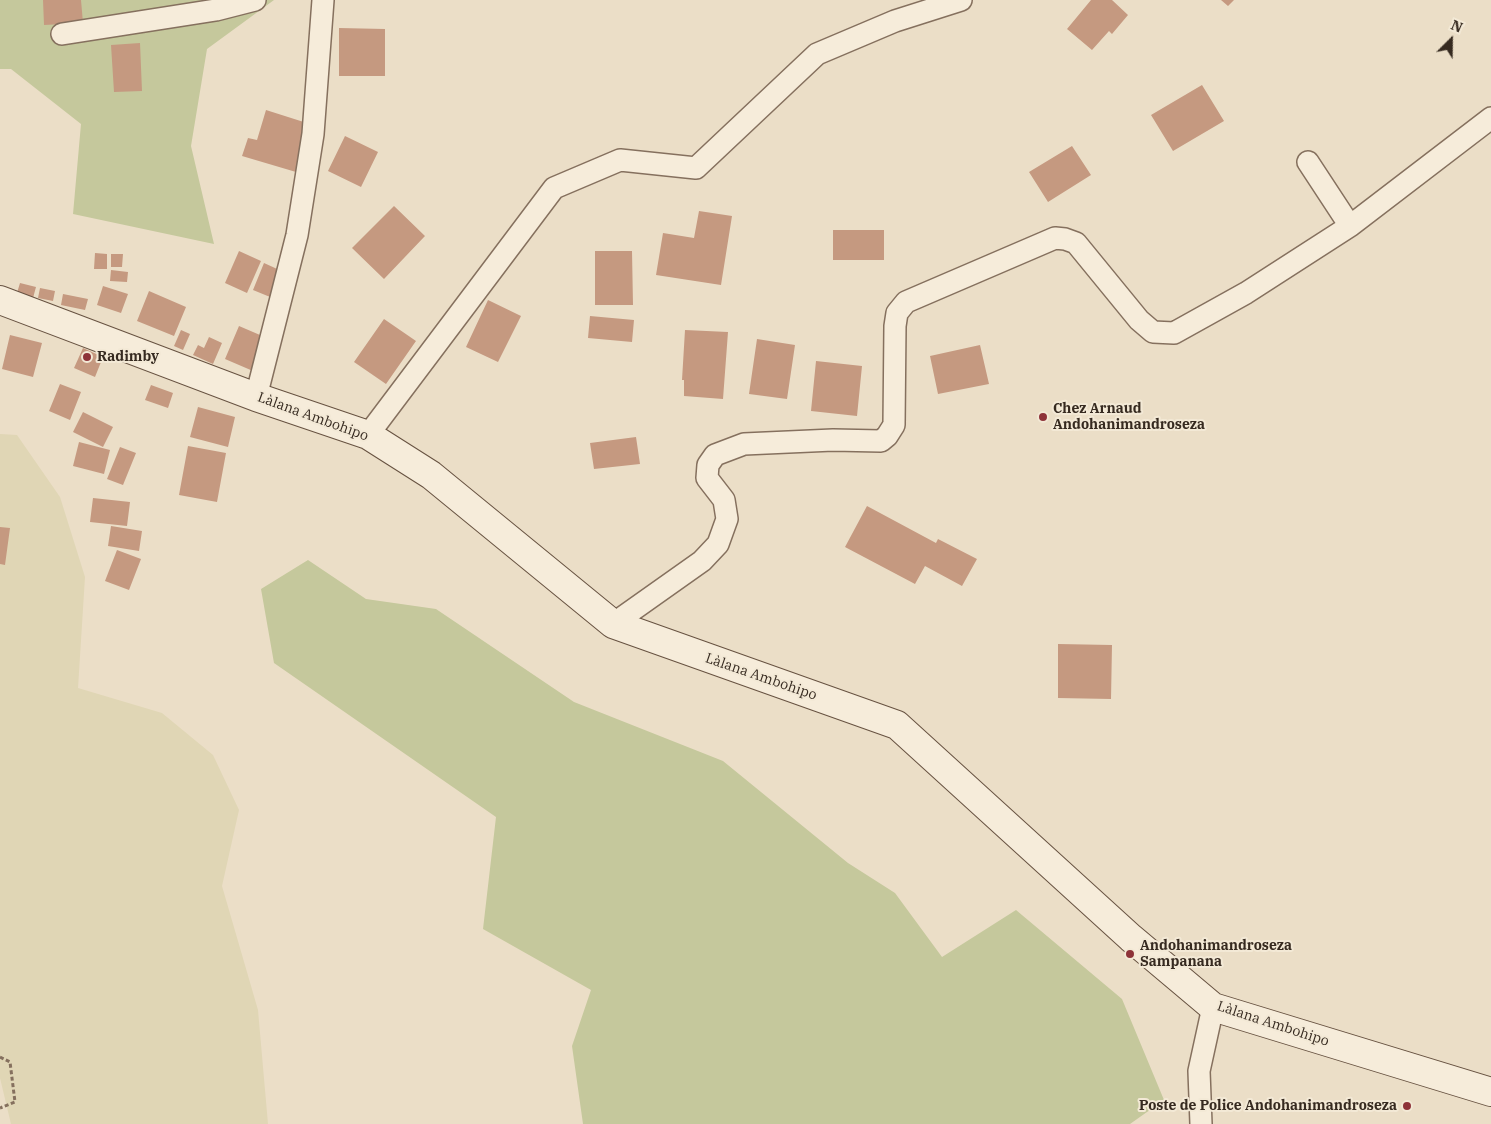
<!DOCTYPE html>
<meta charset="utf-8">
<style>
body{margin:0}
#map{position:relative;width:1491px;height:1124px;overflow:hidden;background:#ebdec7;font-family:"IBM Plex Serif",serif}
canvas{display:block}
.north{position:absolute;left:1426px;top:15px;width:50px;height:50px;-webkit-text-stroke:4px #f3e9d6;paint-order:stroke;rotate:23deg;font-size:14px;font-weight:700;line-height:20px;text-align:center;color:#362a20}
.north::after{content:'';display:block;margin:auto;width:18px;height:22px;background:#362a20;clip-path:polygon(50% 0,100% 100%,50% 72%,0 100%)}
</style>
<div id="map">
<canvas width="1491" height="1124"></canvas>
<div class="north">N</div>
</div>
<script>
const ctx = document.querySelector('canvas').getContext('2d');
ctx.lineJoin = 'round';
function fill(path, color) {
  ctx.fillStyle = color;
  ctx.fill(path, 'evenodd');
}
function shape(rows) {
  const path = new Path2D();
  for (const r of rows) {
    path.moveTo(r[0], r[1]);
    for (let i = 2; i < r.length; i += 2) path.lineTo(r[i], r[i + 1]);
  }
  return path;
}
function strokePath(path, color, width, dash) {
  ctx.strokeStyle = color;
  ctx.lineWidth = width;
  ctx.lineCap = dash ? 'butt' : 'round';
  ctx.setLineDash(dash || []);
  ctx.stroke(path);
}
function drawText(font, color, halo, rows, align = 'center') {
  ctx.font = font + ' "IBM Plex Serif",serif';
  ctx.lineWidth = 4;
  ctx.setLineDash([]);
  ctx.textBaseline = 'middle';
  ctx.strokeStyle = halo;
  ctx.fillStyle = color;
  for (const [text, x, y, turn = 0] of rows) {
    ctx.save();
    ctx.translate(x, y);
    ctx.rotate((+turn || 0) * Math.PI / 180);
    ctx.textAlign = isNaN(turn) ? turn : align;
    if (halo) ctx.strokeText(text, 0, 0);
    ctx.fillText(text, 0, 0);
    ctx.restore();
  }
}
fill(shape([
 [0,434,17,435,60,497,85,577,78,688,162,713,213,755,239,810,222,886,258,1010,268,1124,11,1124,0,1078]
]), '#e0d6b5');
fill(shape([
 [0,0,274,0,207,49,191,146,214,244,73,214,81,124,11,69,0,69],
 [308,560,366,599,436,609,574,702,723,761,848,863,895,893,942,957,1016,910,1122,999,1164,1100,1130,1124,583,1124,572,1046,591,990,483,929,496,817,274,663,261,589]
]), '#c5c89c');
fill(shape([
 [43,0,81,0,83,23,44,25],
 [1091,0,1112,0,1128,15,1112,34,1109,31,1092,50,1067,29],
 [1221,0,1234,0,1228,6],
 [339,28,385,29,385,76,339,76],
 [140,43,142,91,114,92,111,45],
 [1202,85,1224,121,1173,151,1151,115],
 [266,110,310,124,296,172,242,156,248,138,257,140],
 [345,136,378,152,361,187,328,171],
 [1072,146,1091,175,1048,202,1029,172],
 [394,206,425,236,384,279,352,248],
 [699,211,732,216,721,285,656,275,663,233,694,238],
 [833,230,884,230,884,260,833,260],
 [239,251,261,261,247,293,225,283],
 [595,251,632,251,633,305,595,305],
 [95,253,107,254,107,269,94,269],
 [111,254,123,254,122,267,111,267],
 [264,263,286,273,275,299,253,290],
 [111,270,128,272,127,282,110,281],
 [20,283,36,287,33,298,17,293],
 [103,286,128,294,121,313,97,305],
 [40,288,55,291,53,301,38,298],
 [149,291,186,307,174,336,137,321],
 [63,294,88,299,85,310,61,305],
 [488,300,521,316,498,362,466,347],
 [590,316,634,320,632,342,588,338],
 [384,319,416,341,386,384,354,362],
 [239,326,267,338,253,371,225,359],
 [181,330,190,334,183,350,174,346],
 [685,330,728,332,723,399,684,396,684,380,682,380],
 [10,335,42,343,33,377,2,369],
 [209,337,222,343,213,364,193,355,198,345,204,348],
 [757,339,795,345,787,399,749,394],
 [980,345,989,384,938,394,930,356],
 [83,348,103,357,95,377,74,368],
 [816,361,862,366,857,416,811,411],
 [60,384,81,392,70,420,49,411],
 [151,385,173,393,168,408,145,400],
 [198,407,235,417,228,447,190,437],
 [83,412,113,427,103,447,73,432],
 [636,437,640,464,594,469,590,443],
 [79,442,110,450,104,474,73,466],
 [188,446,226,453,217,502,179,495],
 [120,447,136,453,123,485,107,479],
 [93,498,130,502,127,526,90,522],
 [867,506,936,543,938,539,977,559,962,586,925,566,915,584,845,547],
 [111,526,142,531,139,551,108,546],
 [0,527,10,528,5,565,0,564],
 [117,550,141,559,129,590,105,581],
 [1058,644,1112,645,1111,699,1058,698]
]), '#c59980');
const street = shape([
 [62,34,216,10,255,0],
 [1308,162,1350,226],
 [256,397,297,235,313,134,323,0],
 [368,435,554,188,620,160,696,168,817,54,895,21,961,0],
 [613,624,702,561,718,544,727,519,724,500,707,478,708,465,715,455,744,444,833,440,881,441,887,436,894,425,895,326,897,313,906,302,1055,238,1065,239,1076,243,1139,320,1153,332,1174,333,1246,293,1350,226,1491,118],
 [1201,1124,1199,1071,1213,1007]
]);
const secondary = shape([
 [0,300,256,397,368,435,431,475,613,624,897,725,1131,938,1213,1007,1491,1092]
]);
strokePath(street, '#85705e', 24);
strokePath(secondary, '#675241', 30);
strokePath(shape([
 [0,1057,10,1062,15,1102,0,1108]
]), '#85705e', 3, [4, 2.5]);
strokePath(street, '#f6ecda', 21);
strokePath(secondary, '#f6ecda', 28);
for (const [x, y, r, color] of [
 [87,357,5,"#8e3339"],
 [1043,417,5,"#8e3339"],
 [1130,954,5,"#8e3339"],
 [1407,1106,5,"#8e3339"]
]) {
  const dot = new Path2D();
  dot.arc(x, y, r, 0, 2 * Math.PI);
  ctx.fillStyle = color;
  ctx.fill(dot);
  strokePath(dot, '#f3e9d6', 2);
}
drawText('bold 14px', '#362a20', '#f3e9d6', [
 ["Radimby",97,357],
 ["Chez Arnaud",1053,409],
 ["Andohanimandroseza",1053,425],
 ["Andohanimandroseza",1140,946],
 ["Sampanana",1140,962],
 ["Poste de Police Andohanimandroseza",1397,1106,"right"]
], 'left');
drawText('14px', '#362a20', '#f3e9d6', [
 ["Làlana Ambohipo",313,417,20],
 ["Làlana Ambohipo",761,677,19],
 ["Làlana Ambohipo",1273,1024,18]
]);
</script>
